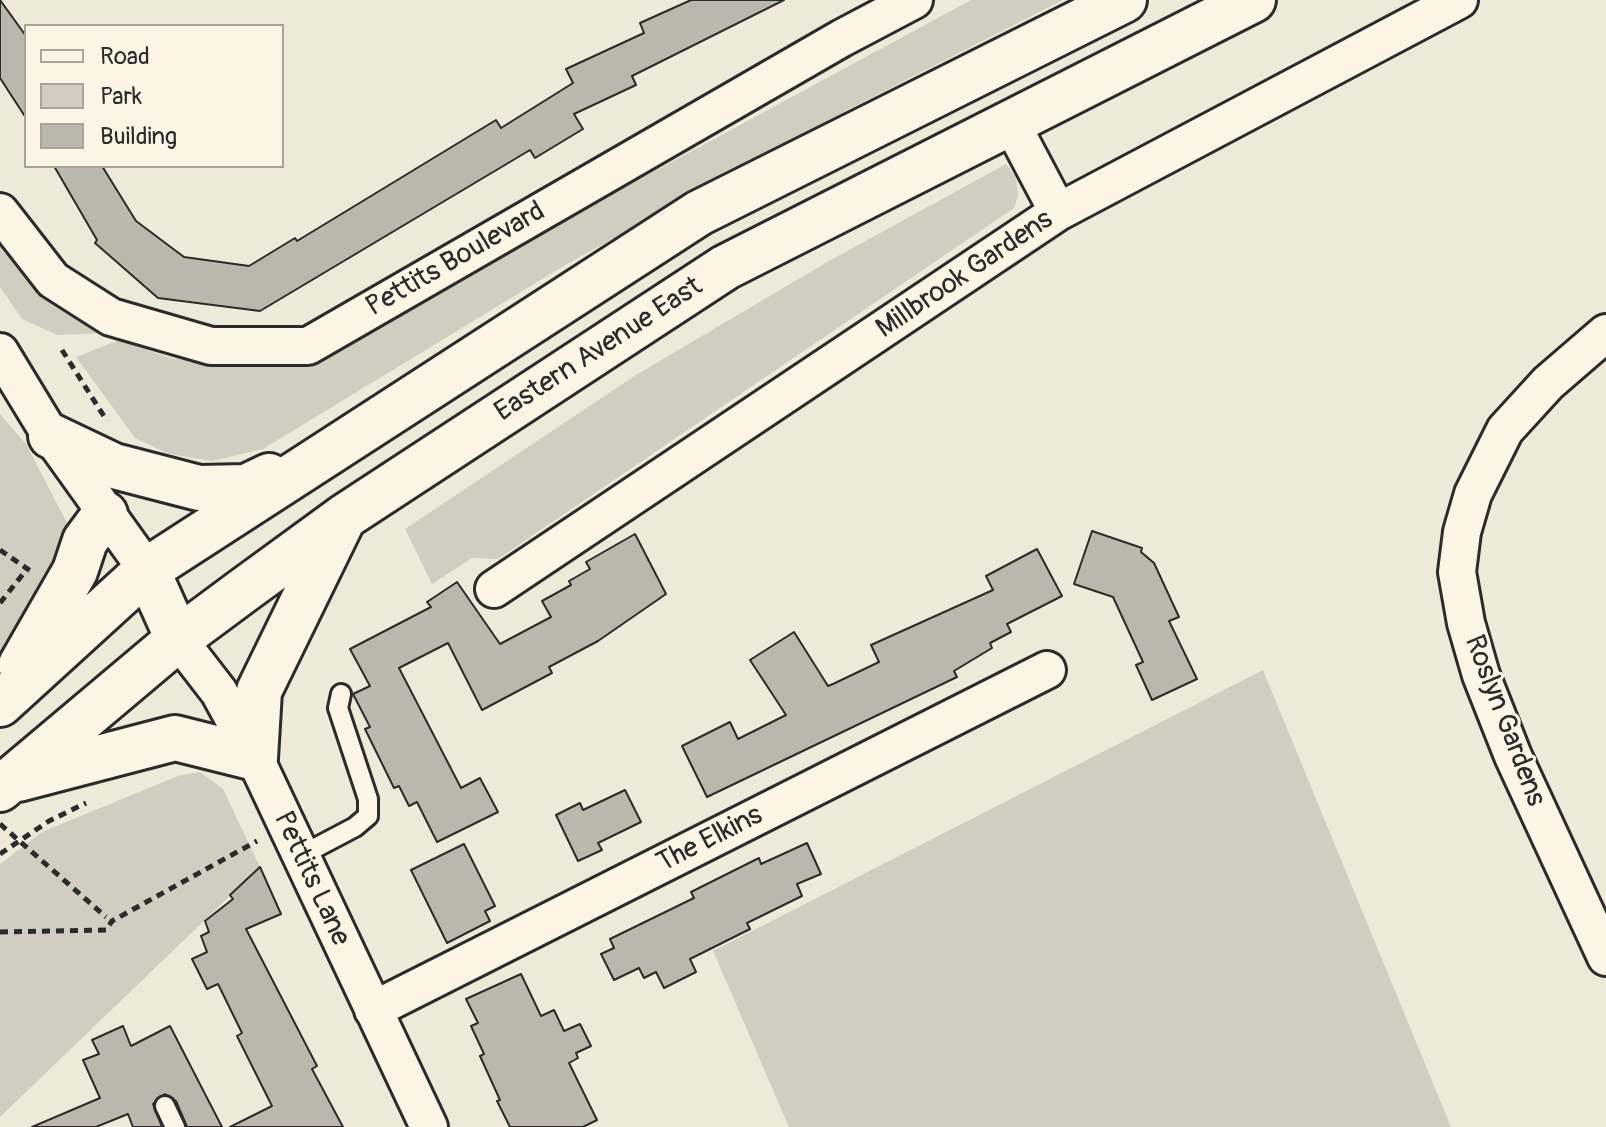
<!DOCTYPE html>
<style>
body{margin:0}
#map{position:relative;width:1606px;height:1127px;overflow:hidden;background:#efe9da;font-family:Pangolin,sans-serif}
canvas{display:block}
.legend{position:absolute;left:24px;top:24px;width:260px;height:144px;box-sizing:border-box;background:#fcf5e5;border:2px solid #a8a49b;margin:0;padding:10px 14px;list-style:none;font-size:24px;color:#2b2b2b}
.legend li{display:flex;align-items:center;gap:16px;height:40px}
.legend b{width:40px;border:2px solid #a8a49b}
</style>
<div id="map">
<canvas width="1606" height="1127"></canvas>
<ul class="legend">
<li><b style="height:10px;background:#fcf5e5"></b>Road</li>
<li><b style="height:22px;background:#d2cdc0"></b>Park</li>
<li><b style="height:22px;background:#bcb7ac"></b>Building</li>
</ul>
</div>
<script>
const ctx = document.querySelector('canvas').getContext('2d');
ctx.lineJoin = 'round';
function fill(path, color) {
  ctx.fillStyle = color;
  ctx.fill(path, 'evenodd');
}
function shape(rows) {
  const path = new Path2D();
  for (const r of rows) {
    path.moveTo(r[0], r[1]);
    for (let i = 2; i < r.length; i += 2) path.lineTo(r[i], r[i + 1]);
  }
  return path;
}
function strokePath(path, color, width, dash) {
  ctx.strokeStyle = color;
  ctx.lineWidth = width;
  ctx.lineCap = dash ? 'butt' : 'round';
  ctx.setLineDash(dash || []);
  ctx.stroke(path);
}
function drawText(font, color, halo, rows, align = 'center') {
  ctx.font = font + ' Pangolin,sans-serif';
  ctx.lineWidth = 6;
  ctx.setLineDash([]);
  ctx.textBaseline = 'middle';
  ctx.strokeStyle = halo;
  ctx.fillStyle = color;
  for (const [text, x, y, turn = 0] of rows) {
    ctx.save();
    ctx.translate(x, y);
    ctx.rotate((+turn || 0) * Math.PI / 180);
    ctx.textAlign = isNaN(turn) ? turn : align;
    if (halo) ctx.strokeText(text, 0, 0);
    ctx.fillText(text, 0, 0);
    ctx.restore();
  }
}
fill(shape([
 [971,0,1063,0,847,110,567,264,263,449,212,461,169,454,135,438,76,357,119,340,170,358,226,366,264,367,311,357],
 [1006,164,1016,178,1018,196,1014,208,498,559,472,558,432,584,405,529,636,375,829,261],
 [0,235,106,333,57,335,22,319,0,287],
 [0,414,26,444,67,523,66,547,54,576,0,655],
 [1263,670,1451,1127,789,1127,713,951],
 [200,772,223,789,260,867,0,1117,0,864,42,832,178,776]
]), '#d2cdc0');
const building = shape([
 [0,0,26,36,26,118,0,78,0,0],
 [691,0,784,0,632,76,636,85,574,114,583,129,535,158,530,150,260,311,158,298,95,243,97,240,54,166,102,166,136,221,184,257,249,266,295,238,297,241,496,120,501,128,573,83,566,69,644,33,640,23,691,0],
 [1092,531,1142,548,1141,552,1154,563,1179,617,1169,621,1197,679,1152,700,1136,665,1143,662,1113,597,1074,584,1092,531],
 [635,534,666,594,598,641,549,667,552,673,482,710,448,643,399,668,461,788,480,778,498,812,437,842,417,802,409,806,399,786,394,788,365,729,370,727,353,694,370,686,350,649,431,607,427,602,457,582,500,644,551,617,542,601,571,585,569,581,590,569,586,562,635,534],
 [1037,549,1062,596,1007,624,1011,632,990,643,992,648,954,671,957,677,707,797,682,746,730,722,738,739,786,715,750,660,794,632,828,686,833,684,879,662,871,645,993,590,986,576,1037,549],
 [625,790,641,822,598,843,602,850,578,861,556,815,580,803,583,810,625,790],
 [807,843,821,874,797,884,802,896,747,923,750,929,690,959,696,972,664,988,656,972,644,978,639,968,614,980,601,954,614,948,610,939,694,898,691,892,759,858,761,864,807,843],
 [464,844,495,906,485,911,490,921,447,943,411,870,464,844],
 [260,867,281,914,246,929,317,1066,312,1069,343,1127,230,1127,272,1106,237,1036,242,1033,218,984,207,989,192,959,207,952,201,936,209,932,205,921,233,899,230,895,260,867],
 [521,974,541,1016,554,1010,564,1031,580,1024,591,1046,576,1053,578,1058,569,1063,597,1120,583,1127,510,1127,497,1101,500,1100,480,1056,484,1054,471,1026,478,1023,466,999,521,974],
 [123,1026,131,1046,170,1026,222,1127,187,1127,176,1101,165,1094,153,1104,162,1127,133,1127,128,1114,96,1127,32,1127,100,1098,83,1060,99,1054,92,1040,123,1026]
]);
fill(building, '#bcb7ac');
strokePath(building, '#2b2b2b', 2);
const lane = shape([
 [300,856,355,827,368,816,368,799,338,708,341,694],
 [165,1106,175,1127]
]);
const street = shape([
 [1011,123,1058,212],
 [0,212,53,280,111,317,211,346,308,346,842,38,914,0],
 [1606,333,1548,383,1505,430,1473,494,1462,532,1457,572,1466,623,1481,675,1513,756,1606,957],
 [0,352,51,436,147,570],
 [494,589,1058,212,1459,0],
 [178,639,219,692,255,758,429,1127],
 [373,1010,1047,670]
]);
const highway = shape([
 [51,436,114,466,199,488,246,487,269,476],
 [147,570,178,639],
 [21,665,75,571,85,541,105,514],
 [0,704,147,570,699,213,1124,0],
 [18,779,175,738,255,758,259,691,341,523],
 [0,789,178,639,244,590,344,517,726,267,1253,0]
]);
strokePath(lane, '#2b2b2b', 24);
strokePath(street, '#2b2b2b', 42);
strokePath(highway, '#2b2b2b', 50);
strokePath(shape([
 [62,350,107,421],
 [0,550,32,572],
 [0,603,27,569],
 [0,854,49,821,86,803],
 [0,932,106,930,112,921,257,841]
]), '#2b2b2b', 5, [8, 6]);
strokePath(lane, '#fcf5e5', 18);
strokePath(street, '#fcf5e5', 36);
strokePath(highway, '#fcf5e5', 44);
strokePath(shape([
 [0,824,106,917]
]), '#2b2b2b', 5, [8, 6]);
drawText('28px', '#2b2b2b', '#fcf5e5', [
 ["Pettits Boulevard",456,260,-30],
 ["Millbrook Gardens",965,275,-34],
 ["Eastern Avenue East",599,350,-33],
 ["Roslyn Gardens",1504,721,69],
 ["The Elkins",710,840,-27],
 ["Pettits Lane",311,879,65]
]);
</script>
